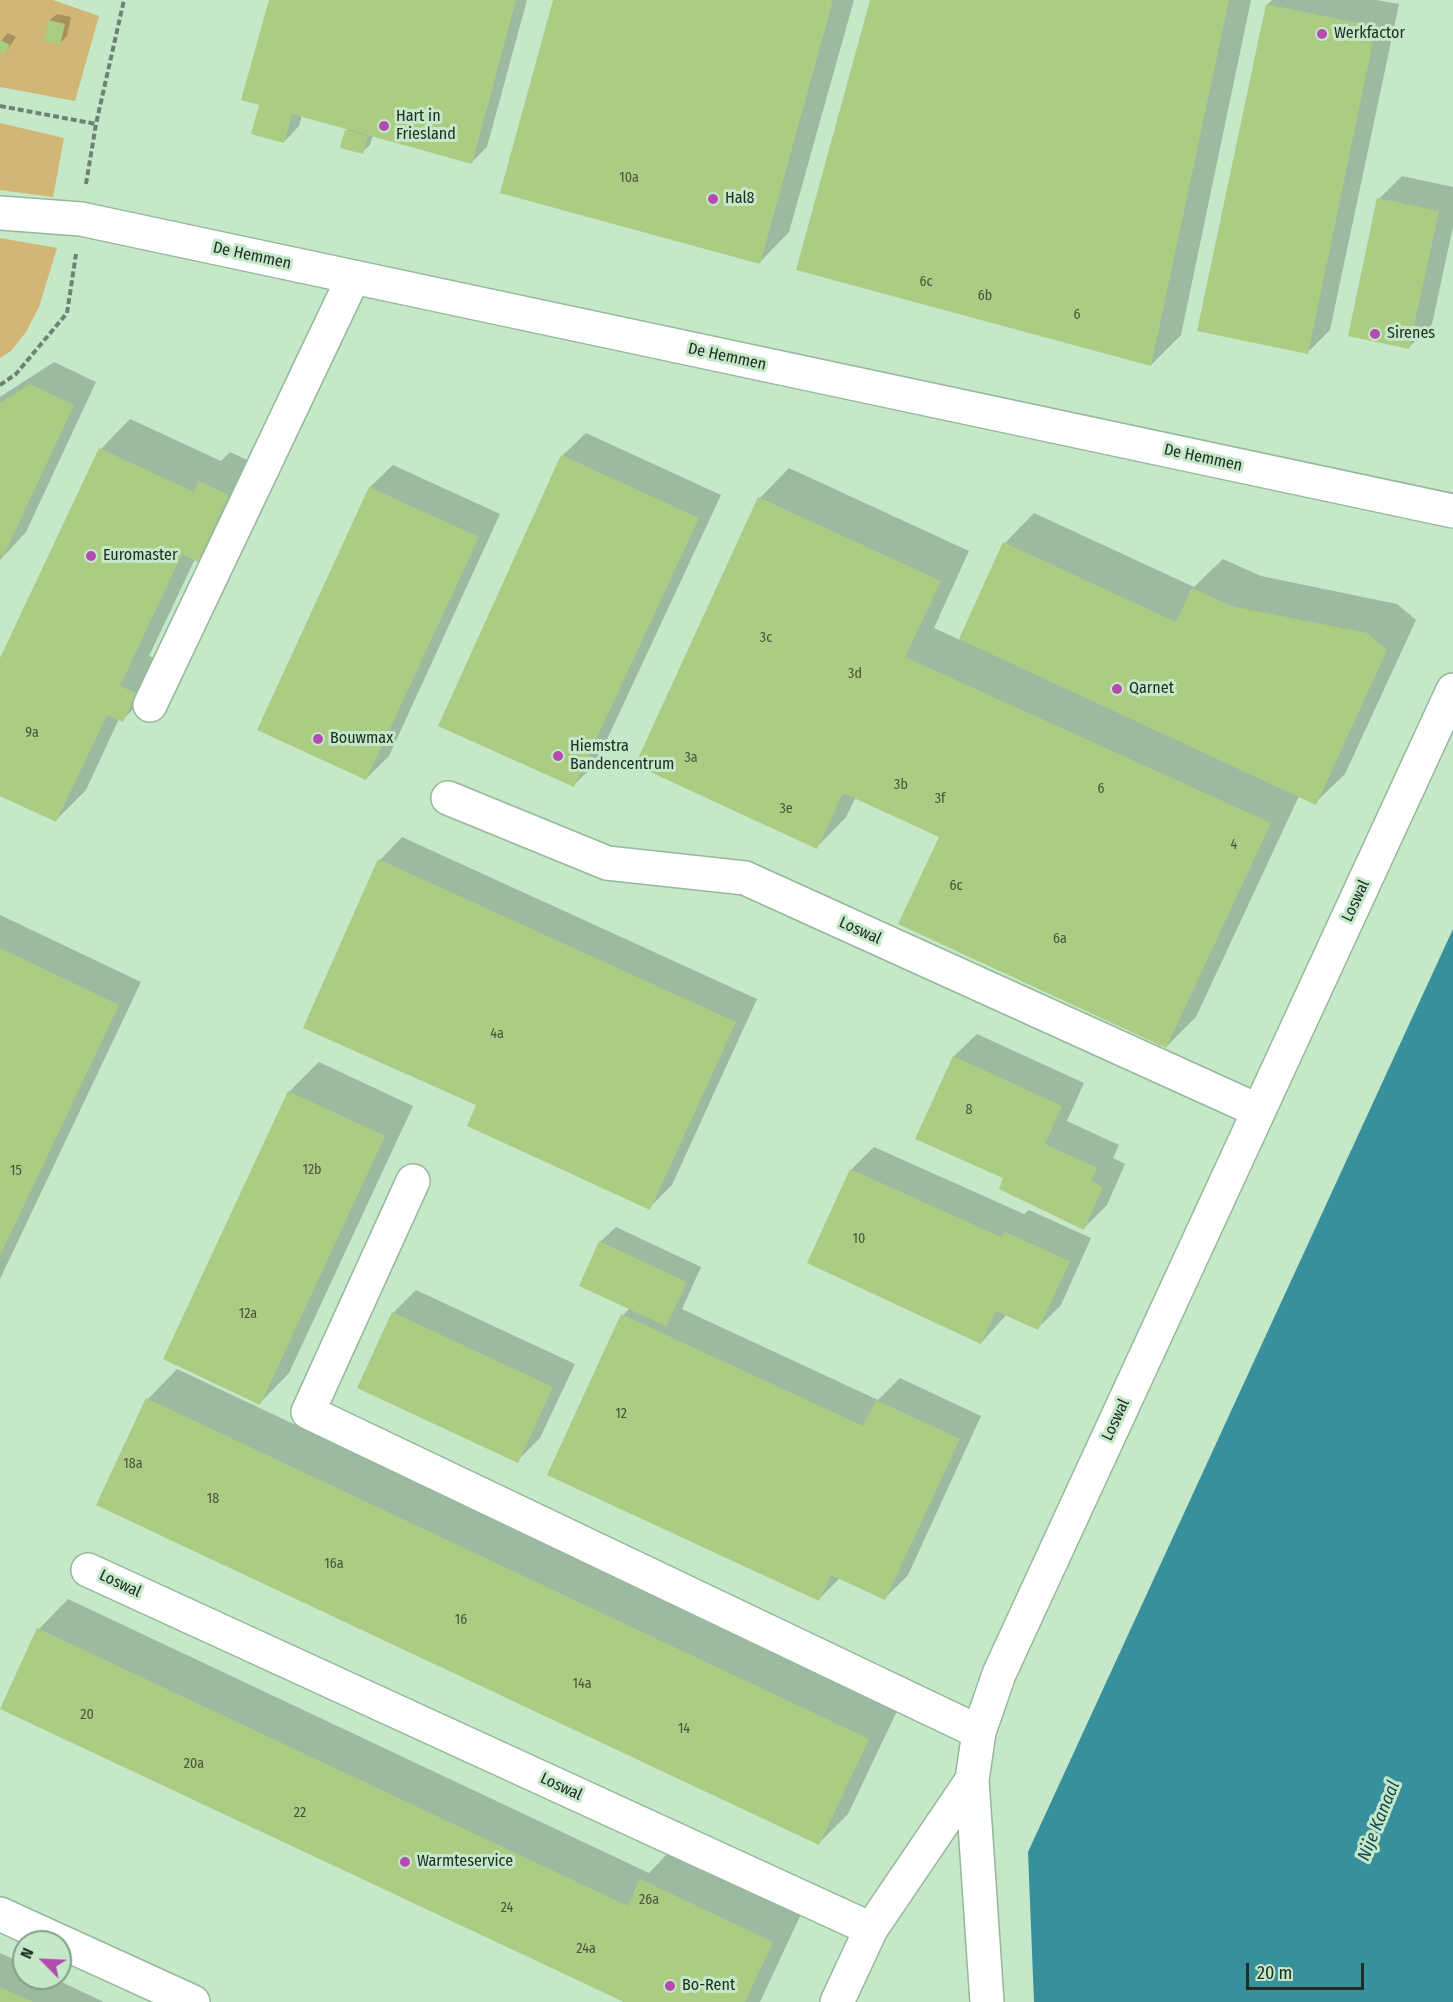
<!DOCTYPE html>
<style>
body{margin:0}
#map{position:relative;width:1453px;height:2002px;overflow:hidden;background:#c5e8c9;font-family:"Fira Sans Condensed",sans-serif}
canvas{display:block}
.north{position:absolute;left:12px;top:1930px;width:60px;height:60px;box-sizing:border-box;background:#c5e8c9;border:2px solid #839e87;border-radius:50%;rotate:294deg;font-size:16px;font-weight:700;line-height:24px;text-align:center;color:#212e23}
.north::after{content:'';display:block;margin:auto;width:21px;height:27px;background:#b24cb1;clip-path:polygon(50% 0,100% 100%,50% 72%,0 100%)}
.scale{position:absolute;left:1246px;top:1963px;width:118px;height:27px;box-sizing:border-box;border:3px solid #212e23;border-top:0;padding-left:8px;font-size:18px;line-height:21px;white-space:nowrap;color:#212e23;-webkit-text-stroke:4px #c5e8c9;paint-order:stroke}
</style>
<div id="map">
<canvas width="1453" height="2002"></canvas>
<div class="north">N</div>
<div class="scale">20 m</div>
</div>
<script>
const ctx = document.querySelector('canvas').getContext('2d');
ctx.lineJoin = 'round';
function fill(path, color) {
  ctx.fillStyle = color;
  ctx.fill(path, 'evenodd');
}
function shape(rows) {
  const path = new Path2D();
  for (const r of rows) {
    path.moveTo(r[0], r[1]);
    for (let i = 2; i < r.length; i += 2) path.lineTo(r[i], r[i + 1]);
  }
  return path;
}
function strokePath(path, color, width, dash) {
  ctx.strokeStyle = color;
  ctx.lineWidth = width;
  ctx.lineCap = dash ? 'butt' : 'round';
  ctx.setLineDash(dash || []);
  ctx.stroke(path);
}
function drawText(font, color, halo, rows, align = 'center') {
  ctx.font = font + ' "Fira Sans Condensed",sans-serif';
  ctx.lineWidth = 6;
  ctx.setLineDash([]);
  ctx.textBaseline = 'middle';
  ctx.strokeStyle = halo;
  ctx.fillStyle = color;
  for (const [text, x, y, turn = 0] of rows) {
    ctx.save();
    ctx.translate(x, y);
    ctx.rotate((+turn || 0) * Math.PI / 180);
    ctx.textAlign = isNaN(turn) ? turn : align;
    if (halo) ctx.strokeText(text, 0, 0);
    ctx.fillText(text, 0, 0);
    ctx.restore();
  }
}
fill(shape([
 [0,0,53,0,99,16,75,101,0,87],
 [0,123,64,138,53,197,0,190],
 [0,238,57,248,39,307,26,332,11,351,0,358]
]), '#d1b675');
fill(shape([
 [1453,929,1453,2002,1034,2002,1028,1852]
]), '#38909c');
fill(shape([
 [269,0,527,0,487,147,472,162,373,135,370,145,362,152,346,131,348,128,302,115,299,126,284,142,260,104],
 [555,0,854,0,789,232,760,262],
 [872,0,1251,0,1181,335,1151,365],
 [1272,0,1377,0,1399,4,1330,330,1307,353,1267,5],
 [57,14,71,17,67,36,60,43,49,21],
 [8,33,16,37,5,54,0,51,0,42],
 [1402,176,1453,187,1453,227,1432,324,1409,347,1379,199],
 [54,362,96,382,26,532,0,560,0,397],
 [130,419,221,461,230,452,258,465,227,530,197,560,195,559,149,656,165,663,152,691,122,720,119,719,86,790,56,820,0,794,0,661,101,449],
 [586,433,721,495,596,763,573,786,440,725,563,455],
 [393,465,500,514,389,756,366,779,370,487],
 [789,468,969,551,934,628,960,640,1005,543,1034,513,1194,587,1223,559,1261,576,1397,604,1416,620,1345,774,1315,803,1299,796,1196,1017,1166,1047,941,836,856,797,846,817,817,847,637,764,760,498],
 [402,837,757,999,672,1185,649,1208,380,860],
 [0,915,141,982,0,1279],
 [977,1034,1084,1083,1067,1121,1119,1145,1113,1158,1125,1164,1107,1205,1084,1228,1005,1178,917,1138,954,1056],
 [319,1062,413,1106,289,1373,260,1403,289,1092],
 [874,1147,1024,1214,1029,1210,1091,1238,1061,1305,1038,1328,1007,1314,981,1343,851,1170],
 [616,1227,701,1267,682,1309,878,1400,900,1378,981,1416,908,1575,885,1598,841,1577,819,1599,623,1315,630,1308,600,1242],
 [416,1290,575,1364,540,1438,517,1461,393,1313],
 [177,1369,898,1709,848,1814,818,1844,148,1399],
 [68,1599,649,1873,671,1850,802,1912,760,2002,628,2002,39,1629],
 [0,1953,24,1964,24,1978,53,1978,104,2002,0,2002]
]), '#0003');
fill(shape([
 [269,0,516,0,472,164,292,114,284,143,251,134,259,105,241,100],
 [553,0,833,0,760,264,500,193],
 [870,0,1229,0,1151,366,796,270],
 [1266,4,1376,27,1308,354,1197,331],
 [48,20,65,24,60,45,44,41],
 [0,40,10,45,5,55,0,53],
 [345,130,368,136,363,154,340,148],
 [1377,198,1439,211,1409,349,1348,336],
 [30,384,74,405,3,557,0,555,0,403],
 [99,448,194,492,199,481,229,495,198,562,182,554,120,686,136,693,123,722,107,715,56,822,0,796,0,658],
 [561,455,699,518,574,787,438,726],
 [369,487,479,537,366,780,257,730],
 [758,497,941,581,905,657,1271,823,1166,1048,898,924,939,837,843,793,817,849,635,765],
 [1003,542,1176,622,1192,588,1231,606,1367,633,1387,650,1316,805,959,639],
 [378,859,736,1022,650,1210,467,1126,476,1105,303,1028],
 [0,948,119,1005,0,1256],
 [953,1056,1062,1106,1045,1144,1097,1168,1091,1181,1103,1187,1084,1230,999,1189,1003,1178,915,1139],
 [288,1091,385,1136,260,1405,163,1359],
 [850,1169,1001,1237,1005,1232,1070,1261,1038,1330,996,1311,981,1344,807,1263],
 [599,1241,687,1282,666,1326,579,1286],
 [392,1312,553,1387,518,1463,357,1388],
 [621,1314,863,1426,876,1400,960,1439,885,1600,831,1575,819,1601,547,1475],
 [146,1398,869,1739,819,1845,96,1505],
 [37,1628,628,1906,640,1879,773,1942,745,2002,624,2002,0,1709],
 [0,1987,33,2002,0,2002]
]), '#abcc82');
const minor = shape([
 [0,213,81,219,1453,511],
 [150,705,353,278],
 [448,798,607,863,745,878,1259,1111],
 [413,1181,308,1412,979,1732],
 [88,1570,871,1929,972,1780],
 [0,1914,193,2002],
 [837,2002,871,1929],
 [987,2002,972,1780,979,1732,999,1674,1453,690]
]);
strokePath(minor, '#96b79a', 36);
strokePath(shape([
 [0,106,96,124],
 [86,184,96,124,124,0],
 [0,385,16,374,67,313,76,254]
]), '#6c846f', 4, [6, 3]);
strokePath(minor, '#fff', 33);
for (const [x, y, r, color] of [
 [1322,34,6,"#b24cb1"],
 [384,126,6,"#b24cb1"],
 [713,199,6,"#b24cb1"],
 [1375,334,6,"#b24cb1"],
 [91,556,6,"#b24cb1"],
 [1117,689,6,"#b24cb1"],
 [318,739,6,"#b24cb1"],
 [558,756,6,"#b24cb1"],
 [405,1862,6,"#b24cb1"],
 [670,1986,6,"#b24cb1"]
]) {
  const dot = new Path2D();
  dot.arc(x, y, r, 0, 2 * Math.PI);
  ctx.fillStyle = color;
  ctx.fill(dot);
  strokePath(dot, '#c5e8c9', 2);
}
drawText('14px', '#44563b', null, [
 ["10a",629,178],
 ["6c",926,282],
 ["6b",985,296],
 ["6",1077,315],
 ["3c",766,638],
 ["3d",855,674],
 ["9a",32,733],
 ["3a",691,758],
 ["3b",901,785],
 ["6",1101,789],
 ["3f",940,799],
 ["3e",786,809],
 ["4",1234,845],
 ["6c",956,886],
 ["6a",1060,939],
 ["4a",497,1034],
 ["8",969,1110],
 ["12b",312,1170],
 ["15",16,1171],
 ["10",859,1239],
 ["12a",248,1314],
 ["12",621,1414],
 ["18a",133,1464],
 ["18",213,1499],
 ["16a",334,1564],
 ["16",461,1620],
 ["14a",582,1684],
 ["20",87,1715],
 ["14",684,1729],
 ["20a",194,1764],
 ["22",300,1813],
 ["26a",649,1900],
 ["24",507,1908],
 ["24a",586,1949]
]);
drawText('16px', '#212e23', '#c5e8c9', [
 ["Werkfactor",1334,34],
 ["Hart in",396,117],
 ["Friesland",396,135],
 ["Hal8",725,199],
 ["Sirenes",1387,334],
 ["Euromaster",103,556],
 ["Qarnet",1129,689],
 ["Bouwmax",330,739],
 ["Hiemstra",570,747],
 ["Bandencentrum",570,765],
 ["Warmteservice",417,1862],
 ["Bo-Rent",682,1986]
], 'left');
drawText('16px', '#212e23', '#c5e8c9', [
 ["De Hemmen",252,256,12],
 ["De Hemmen",727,357,12],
 ["De Hemmen",1203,458,12],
 ["Loswal",1356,901,-65],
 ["Loswal",860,931,24],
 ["Loswal",1116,1420,-65],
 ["Loswal",120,1584,25],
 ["Loswal",561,1787,25]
]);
drawText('italic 18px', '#15484f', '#c5e8c9', [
 ["Nije Kanaal",1379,1821,-68]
]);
</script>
